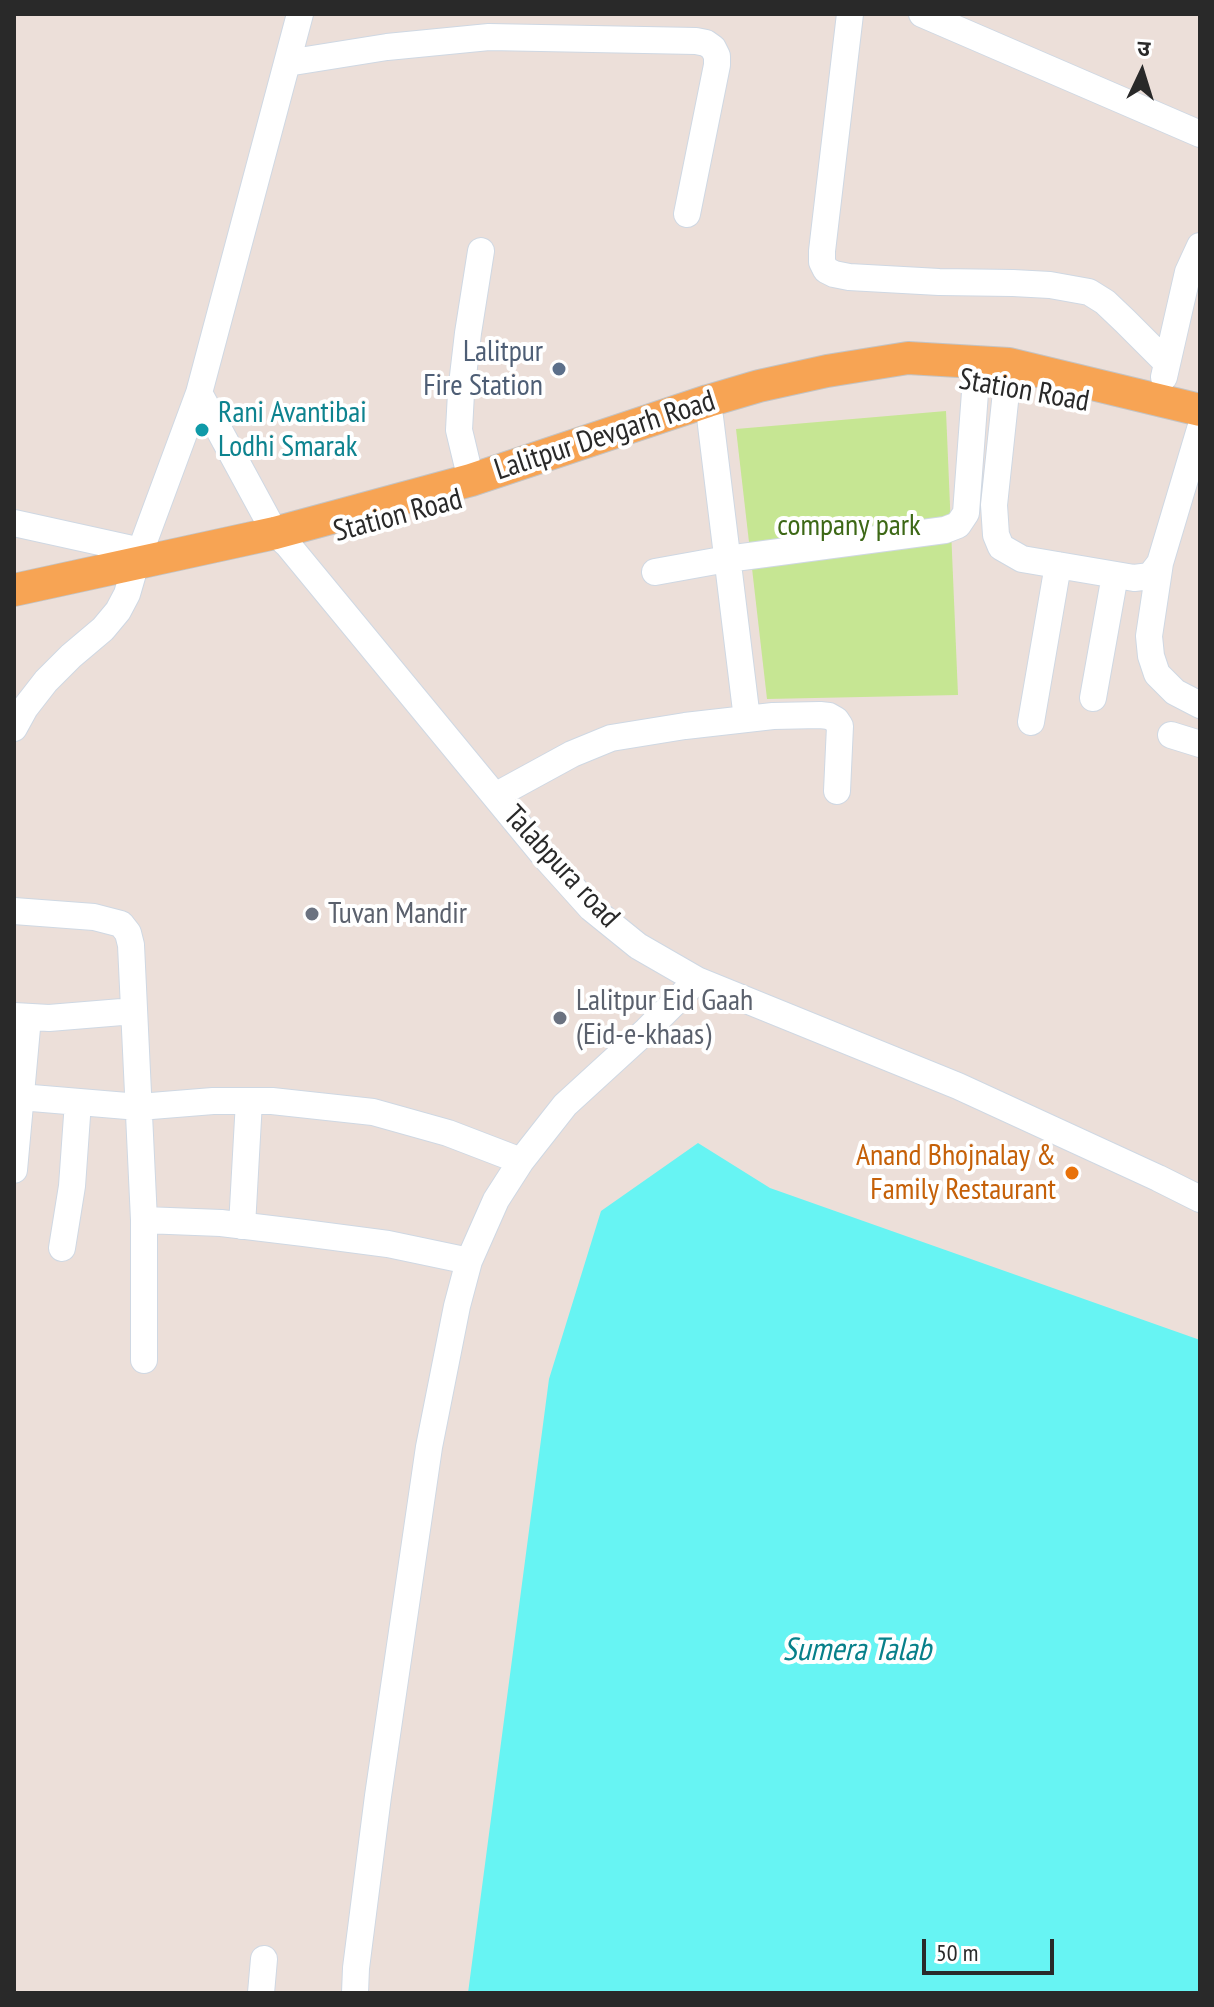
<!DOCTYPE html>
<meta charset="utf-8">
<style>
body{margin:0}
#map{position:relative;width:1214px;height:2007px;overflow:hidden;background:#ecdfd9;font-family:"PT Sans Narrow","Noto Sans Devanagari",sans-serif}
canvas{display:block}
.frame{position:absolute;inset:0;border:16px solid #292929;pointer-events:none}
.north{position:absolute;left:1102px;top:32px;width:80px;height:80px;-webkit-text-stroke:6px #fff;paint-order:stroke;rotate:4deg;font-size:22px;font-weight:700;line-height:32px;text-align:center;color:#292929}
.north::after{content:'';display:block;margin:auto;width:28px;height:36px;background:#292929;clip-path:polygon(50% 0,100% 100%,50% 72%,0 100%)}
.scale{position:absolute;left:922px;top:1939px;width:132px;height:36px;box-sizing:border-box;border:4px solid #292929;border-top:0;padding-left:10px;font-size:24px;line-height:28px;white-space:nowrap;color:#292929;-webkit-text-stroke:6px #fff;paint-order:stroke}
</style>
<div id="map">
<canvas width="1214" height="2007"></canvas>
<div class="frame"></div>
<div class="north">उ</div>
<div class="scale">50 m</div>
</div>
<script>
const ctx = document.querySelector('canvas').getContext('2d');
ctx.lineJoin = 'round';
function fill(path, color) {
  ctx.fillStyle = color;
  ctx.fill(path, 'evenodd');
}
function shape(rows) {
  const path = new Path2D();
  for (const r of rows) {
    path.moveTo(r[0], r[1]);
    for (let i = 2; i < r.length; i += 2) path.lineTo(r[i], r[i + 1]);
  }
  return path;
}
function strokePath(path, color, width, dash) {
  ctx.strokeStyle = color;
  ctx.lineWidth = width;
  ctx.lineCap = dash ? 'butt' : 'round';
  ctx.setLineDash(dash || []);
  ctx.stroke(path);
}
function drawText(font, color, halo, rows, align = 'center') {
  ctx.font = font + ' "PT Sans Narrow",sans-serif';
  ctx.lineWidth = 8;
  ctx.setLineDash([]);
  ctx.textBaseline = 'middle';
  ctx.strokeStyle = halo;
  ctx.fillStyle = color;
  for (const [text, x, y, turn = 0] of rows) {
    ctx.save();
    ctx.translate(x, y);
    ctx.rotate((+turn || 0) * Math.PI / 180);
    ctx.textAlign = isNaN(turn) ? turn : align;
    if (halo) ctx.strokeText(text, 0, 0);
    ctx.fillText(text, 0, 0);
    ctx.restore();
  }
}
fill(shape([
 [946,411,958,695,767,699,736,429]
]), '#c6e693');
fill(shape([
 [698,1143,770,1188,1200,1340,1200,1993,468,1993,549,1379,601,1211]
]), '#67f4f3');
const minor = shape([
 [850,14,822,251,822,262,826,270,834,274,849,277,939,282,1013,283,1050,285,1089,292,1105,302,1125,321,1167,363],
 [922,14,1200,134],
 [287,63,387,47,489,37,696,41,706,43,713,48,717,56,717,65,687,214],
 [1009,364,994,505,996,535,1001,547,1022,559,1134,578,1150,576,1160,563,1200,429],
 [1164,377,1188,272,1200,246],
 [199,393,275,533,288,545,546,858,591,908,638,946,697,980,958,1086,1158,1178,1200,1199],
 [710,417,747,719],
 [471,480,459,430,461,393,468,333,481,251],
 [14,523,141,551],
 [1160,563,1149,636,1151,656,1157,674,1175,692,1200,705],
 [655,572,727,559,945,530,958,525,966,513,976,379],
 [1093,698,1115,575],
 [1031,722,1058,565],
 [14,728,25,708,46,681,71,656,103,629,118,611,127,594,136,563,199,393,300,14],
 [1171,735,1200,744],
 [495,796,572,754,611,738,685,726,773,716,820,715,829,716,836,720,840,726,837,791],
 [14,911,94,917,121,924,128,933,131,945,144,1220,144,1360],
 [14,1016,49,1018,134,1011],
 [20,1097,139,1107,213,1101,272,1101,373,1112,448,1133,521,1161],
 [14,1170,28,1017],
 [144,1220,221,1223,304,1233,388,1244,469,1261],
 [242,1226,249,1101],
 [62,1248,72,1186,78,1102],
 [261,1993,264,1959],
 [355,1993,356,1968,378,1796,429,1447,457,1306,469,1261,496,1200,521,1161,565,1105,647,1030,697,980]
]);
const major = shape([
 [14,590,275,533,471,480,708,401,759,386,827,371,908,358,1009,364,1200,410]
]);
strokePath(minor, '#cfd8e3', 28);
strokePath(major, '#c3c3c3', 34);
strokePath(minor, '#fff', 26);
strokePath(major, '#f7a454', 32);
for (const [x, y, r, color] of [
 [559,369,8,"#5c6f8a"],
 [202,430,8,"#0f9aa8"],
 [312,914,8,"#6b7280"],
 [560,1018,8,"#6b7280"],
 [1072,1173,8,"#e8710a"]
]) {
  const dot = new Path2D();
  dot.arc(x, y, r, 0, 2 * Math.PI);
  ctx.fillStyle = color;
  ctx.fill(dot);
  strokePath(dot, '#fff', 3);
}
drawText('30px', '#4e5e75', '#fff', [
 ["Lalitpur",543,352],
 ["Fire Station",543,386]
], 'right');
drawText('30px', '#292929', '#fff', [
 ["Station Road",1024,391,10],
 ["Lalitpur Devgarh Road",605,436,-18],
 ["Station Road",398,516,-15],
 ["Talabpura road",561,867,47]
]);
drawText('30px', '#0d838f', '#fff', [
 ["Rani Avantibai",218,413],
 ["Lodhi Smarak",218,447]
], 'left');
drawText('30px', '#3d6816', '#fff', [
 ["company park",849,526]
]);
drawText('30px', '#5b616d', '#fff', [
 ["Tuvan Mandir",328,914],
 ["Lalitpur Eid Gaah",576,1001],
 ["(Eid-e-khaas)",576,1035]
], 'left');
drawText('30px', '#c56008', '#fff', [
 ["Anand Bhojnalay &",1056,1156],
 ["Family Restaurant",1056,1190]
], 'right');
drawText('italic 32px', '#08808a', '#fff', [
 ["Sumera Talab",857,1651]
]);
</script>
